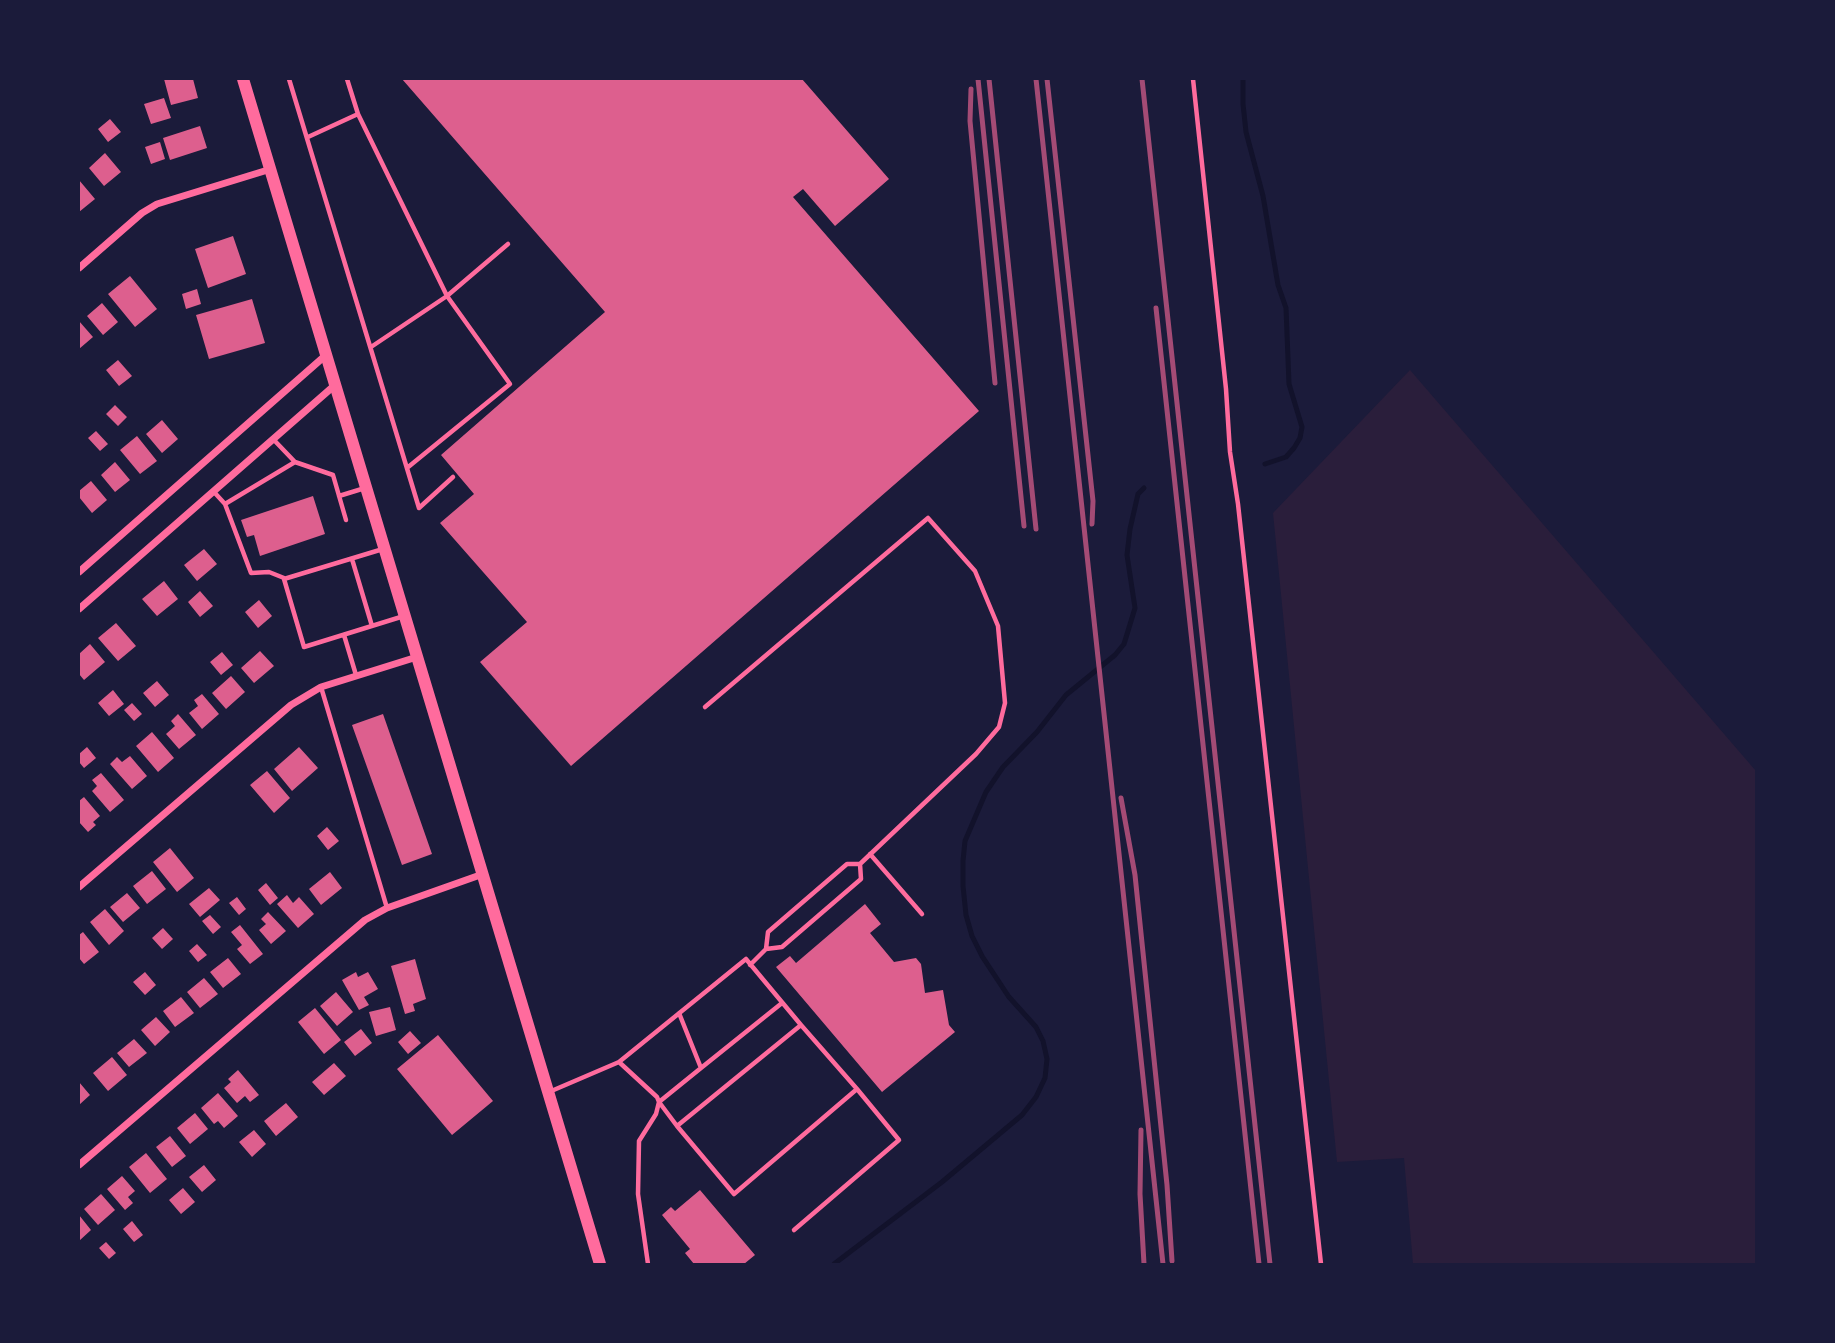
<!DOCTYPE html>
<style>
body{margin:0}
#map{position:relative;width:1835px;height:1343px;overflow:hidden;background:#1b1b3a;font-family:Montserrat,sans-serif}
canvas{display:block}
.frame{position:absolute;inset:0;border:80px solid #1b1b3a;pointer-events:none}
</style>
<div id="map">
<canvas width="1835" height="1343"></canvas>
<div class="frame"></div>
</div>
<script>
const ctx = document.querySelector('canvas').getContext('2d');
ctx.lineJoin = 'round';
function fill(path, color) {
  ctx.fillStyle = color;
  ctx.fill(path, 'evenodd');
}
function shape(rows) {
  const path = new Path2D();
  for (const r of rows) {
    path.moveTo(r[0], r[1]);
    for (let i = 2; i < r.length; i += 2) path.lineTo(r[i], r[i + 1]);
  }
  return path;
}
function strokePath(path, color, width, dash) {
  ctx.strokeStyle = color;
  ctx.lineWidth = width;
  ctx.lineCap = dash ? 'butt' : 'round';
  ctx.setLineDash(dash || []);
  ctx.stroke(path);
}
fill(shape([
 [1410,370,1756,771,1756,1264,1413,1264,1404,1158,1337,1162,1273,513]
]), '#2a1e3b');
strokePath(shape([
 [1243,79,1243,104,1246,132,1263,196,1278,285,1286,308,1289,384,1302,427,1300,438,1294,448,1286,457,1265,464],
 [834,1264,942,1182,1022,1115,1036,1097,1045,1078,1047,1059,1043,1041,1036,1027,1009,997,982,956,972,936,966,915,963,886,963,861,965,841,986,792,1003,767,1037,732,1066,695,1115,655,1124,644,1135,608,1127,555,1130,529,1138,494,1144,488]
]), '#12122b', 5);
fill(shape([
 [164,79,193,79,198,98,171,105],
 [402,79,802,79,889,179,835,226,803,189,793,197,979,411,571,766,480,662,527,622,440,523,474,494,441,455,605,312],
 [164,98,171,118,151,124,144,104],
 [110,119,121,132,108,142,98,129],
 [200,126,207,148,170,160,163,138],
 [160,142,165,159,151,164,145,147],
 [105,153,121,172,104,186,89,168],
 [79,180,95,199,79,212],
 [233,236,246,274,208,288,195,249],
 [130,276,157,309,135,327,108,294],
 [197,289,201,304,186,309,182,294],
 [252,299,265,343,209,359,196,315],
 [102,303,118,322,103,335,87,316],
 [79,321,93,337,79,349],
 [118,360,132,376,119,386,106,370],
 [115,405,127,417,118,426,106,414],
 [162,420,178,439,162,453,146,434],
 [96,431,108,444,100,451,88,438],
 [137,436,157,461,140,474,120,450],
 [115,462,130,480,115,492,101,475],
 [91,481,107,500,92,513,79,497,79,491],
 [313,496,325,534,260,556,254,535,247,537,241,520],
 [204,549,217,564,197,581,184,565],
 [164,581,178,599,157,616,142,599],
 [200,591,213,606,200,617,188,602],
 [259,600,272,616,258,628,245,612],
 [116,623,136,646,118,661,98,638],
 [90,644,105,662,84,680,79,674,79,654],
 [260,651,274,666,254,683,241,668],
 [222,652,233,665,221,675,210,662],
 [231,676,245,692,226,709,212,693],
 [157,681,169,695,155,707,143,693],
 [113,690,124,704,109,716,98,703],
 [202,694,219,714,202,729,189,713,198,706,194,700],
 [132,703,142,714,134,721,124,710],
 [178,714,196,735,179,749,166,734,175,726,171,721],
 [383,714,432,854,402,865,352,725],
 [152,732,174,758,158,772,136,746],
 [87,747,96,758,84,768,79,762,79,754],
 [299,747,318,768,292,791,274,769],
 [130,756,147,776,132,789,110,764,117,757,122,762],
 [267,771,290,798,274,813,250,785],
 [101,773,124,800,110,812,92,791,97,786,92,780],
 [84,797,100,816,93,822,96,825,88,832,79,822,79,801],
 [327,827,339,841,328,850,317,836],
 [170,848,194,878,177,892,153,862],
 [152,871,166,889,147,904,133,886],
 [330,872,342,888,321,905,309,889],
 [266,883,278,898,270,905,258,890],
 [209,888,220,900,200,917,189,904],
 [127,893,140,908,123,922,110,907],
 [287,895,293,903,299,897,314,914,298,928,277,904],
 [237,897,246,909,239,915,229,903],
 [865,904,881,924,870,933,894,962,916,958,921,964,925,993,943,990,949,1025,955,1032,882,1092,776,967,790,956,796,963],
 [105,909,124,931,109,945,90,922],
 [268,912,286,931,271,944,259,930,266,924,261,919],
 [210,915,221,927,213,934,202,921],
 [240,925,263,954,250,964,237,949,242,945,231,932],
 [163,928,173,939,162,949,152,938],
 [83,932,99,952,84,964,79,958,79,935],
 [197,944,207,955,198,962,189,951],
 [228,958,241,974,223,988,210,972],
 [415,959,426,999,413,1004,415,1011,405,1014,391,966],
 [145,972,156,985,145,995,133,982],
 [356,972,358,977,368,972,378,989,364,997,369,1005,359,1010,342,980],
 [204,978,218,994,200,1008,187,992],
 [336,992,353,1012,337,1026,320,1006],
 [181,997,194,1013,175,1027,163,1011],
 [390,1007,396,1030,376,1036,369,1012],
 [315,1008,341,1040,324,1054,298,1022],
 [156,1017,170,1032,155,1046,141,1030],
 [361,1029,372,1043,355,1056,344,1042],
 [410,1031,421,1043,408,1054,398,1042],
 [438,1035,493,1101,452,1135,397,1069],
 [134,1039,147,1053,129,1067,117,1053],
 [112,1057,127,1075,108,1091,93,1073],
 [334,1063,346,1076,324,1095,312,1082],
 [238,1070,259,1095,250,1102,245,1096,237,1103,224,1088,231,1082,228,1079],
 [79,1082,90,1095,79,1105],
 [218,1093,238,1116,224,1128,218,1121,214,1124,201,1108],
 [286,1103,298,1117,276,1136,264,1121],
 [195,1113,208,1129,190,1144,177,1128],
 [254,1130,266,1144,252,1157,239,1142],
 [170,1136,186,1156,172,1167,156,1147],
 [146,1153,167,1179,150,1193,129,1167],
 [204,1165,216,1180,202,1192,189,1177],
 [122,1176,135,1191,128,1197,133,1203,125,1210,107,1189],
 [183,1188,195,1202,181,1214,169,1200],
 [700,1190,755,1255,744,1264,694,1264,685,1253,690,1249,662,1215,671,1207,675,1211],
 [101,1194,115,1210,98,1225,84,1209],
 [79,1215,91,1230,79,1241],
 [132,1221,143,1235,134,1242,123,1229],
 [106,1242,116,1253,109,1259,99,1248]
]), '#dd5f8e');
strokePath(shape([
 [289,79,419,508,453,477],
 [1193,79,1226,389,1230,452,1238,504,1321,1264],
 [358,114,447,296,508,244],
 [308,137,358,114,347,79],
 [371,347,447,296,510,384,407,468],
 [273,439,295,462],
 [214,492,225,504,251,573,269,572,284,578],
 [339,496,365,488],
 [225,504,295,462,333,475,346,520],
 [383,549,284,579,304,647,404,616],
 [352,559,372,626],
 [344,635,356,675],
 [321,687,387,908],
 [705,707,928,518,975,571,998,626,1005,703,999,727,976,754,860,864],
 [870,854,922,914],
 [750,965,766,949,768,932,847,864,860,864,861,879,782,947,766,949],
 [619,1062,746,959,801,1025,677,1126,734,1194,857,1089,801,1025],
 [701,1068,782,1003],
 [549,1092,619,1062,657,1097,659,1102,677,1126],
 [794,1230,899,1140,857,1089],
 [648,1264,638,1194,639,1141,656,1114,659,1102,701,1068,679,1013]
]), '#ff6b9d', 4.5);
strokePath(shape([
 [79,268,142,213,157,204,271,169],
 [79,572,326,355],
 [79,609,335,385],
 [79,887,291,705,321,687,417,657],
 [79,1165,365,920,387,908,483,874]
]), '#ff6b9d', 7);
strokePath(shape([
 [243,79,600,1264]
]), '#ff6b9d', 12);
strokePath(shape([
 [978,79,1024,526],
 [989,79,1036,529],
 [1036,79,1163,1264],
 [1047,79,1093,501,1092,524],
 [1142,79,1270,1264],
 [971,89,970,121,995,383],
 [1156,308,1259,1264],
 [1121,798,1135,875,1167,1185,1172,1261],
 [1141,1130,1140,1194,1144,1264]
]), '#a44b75', 5);
</script>
